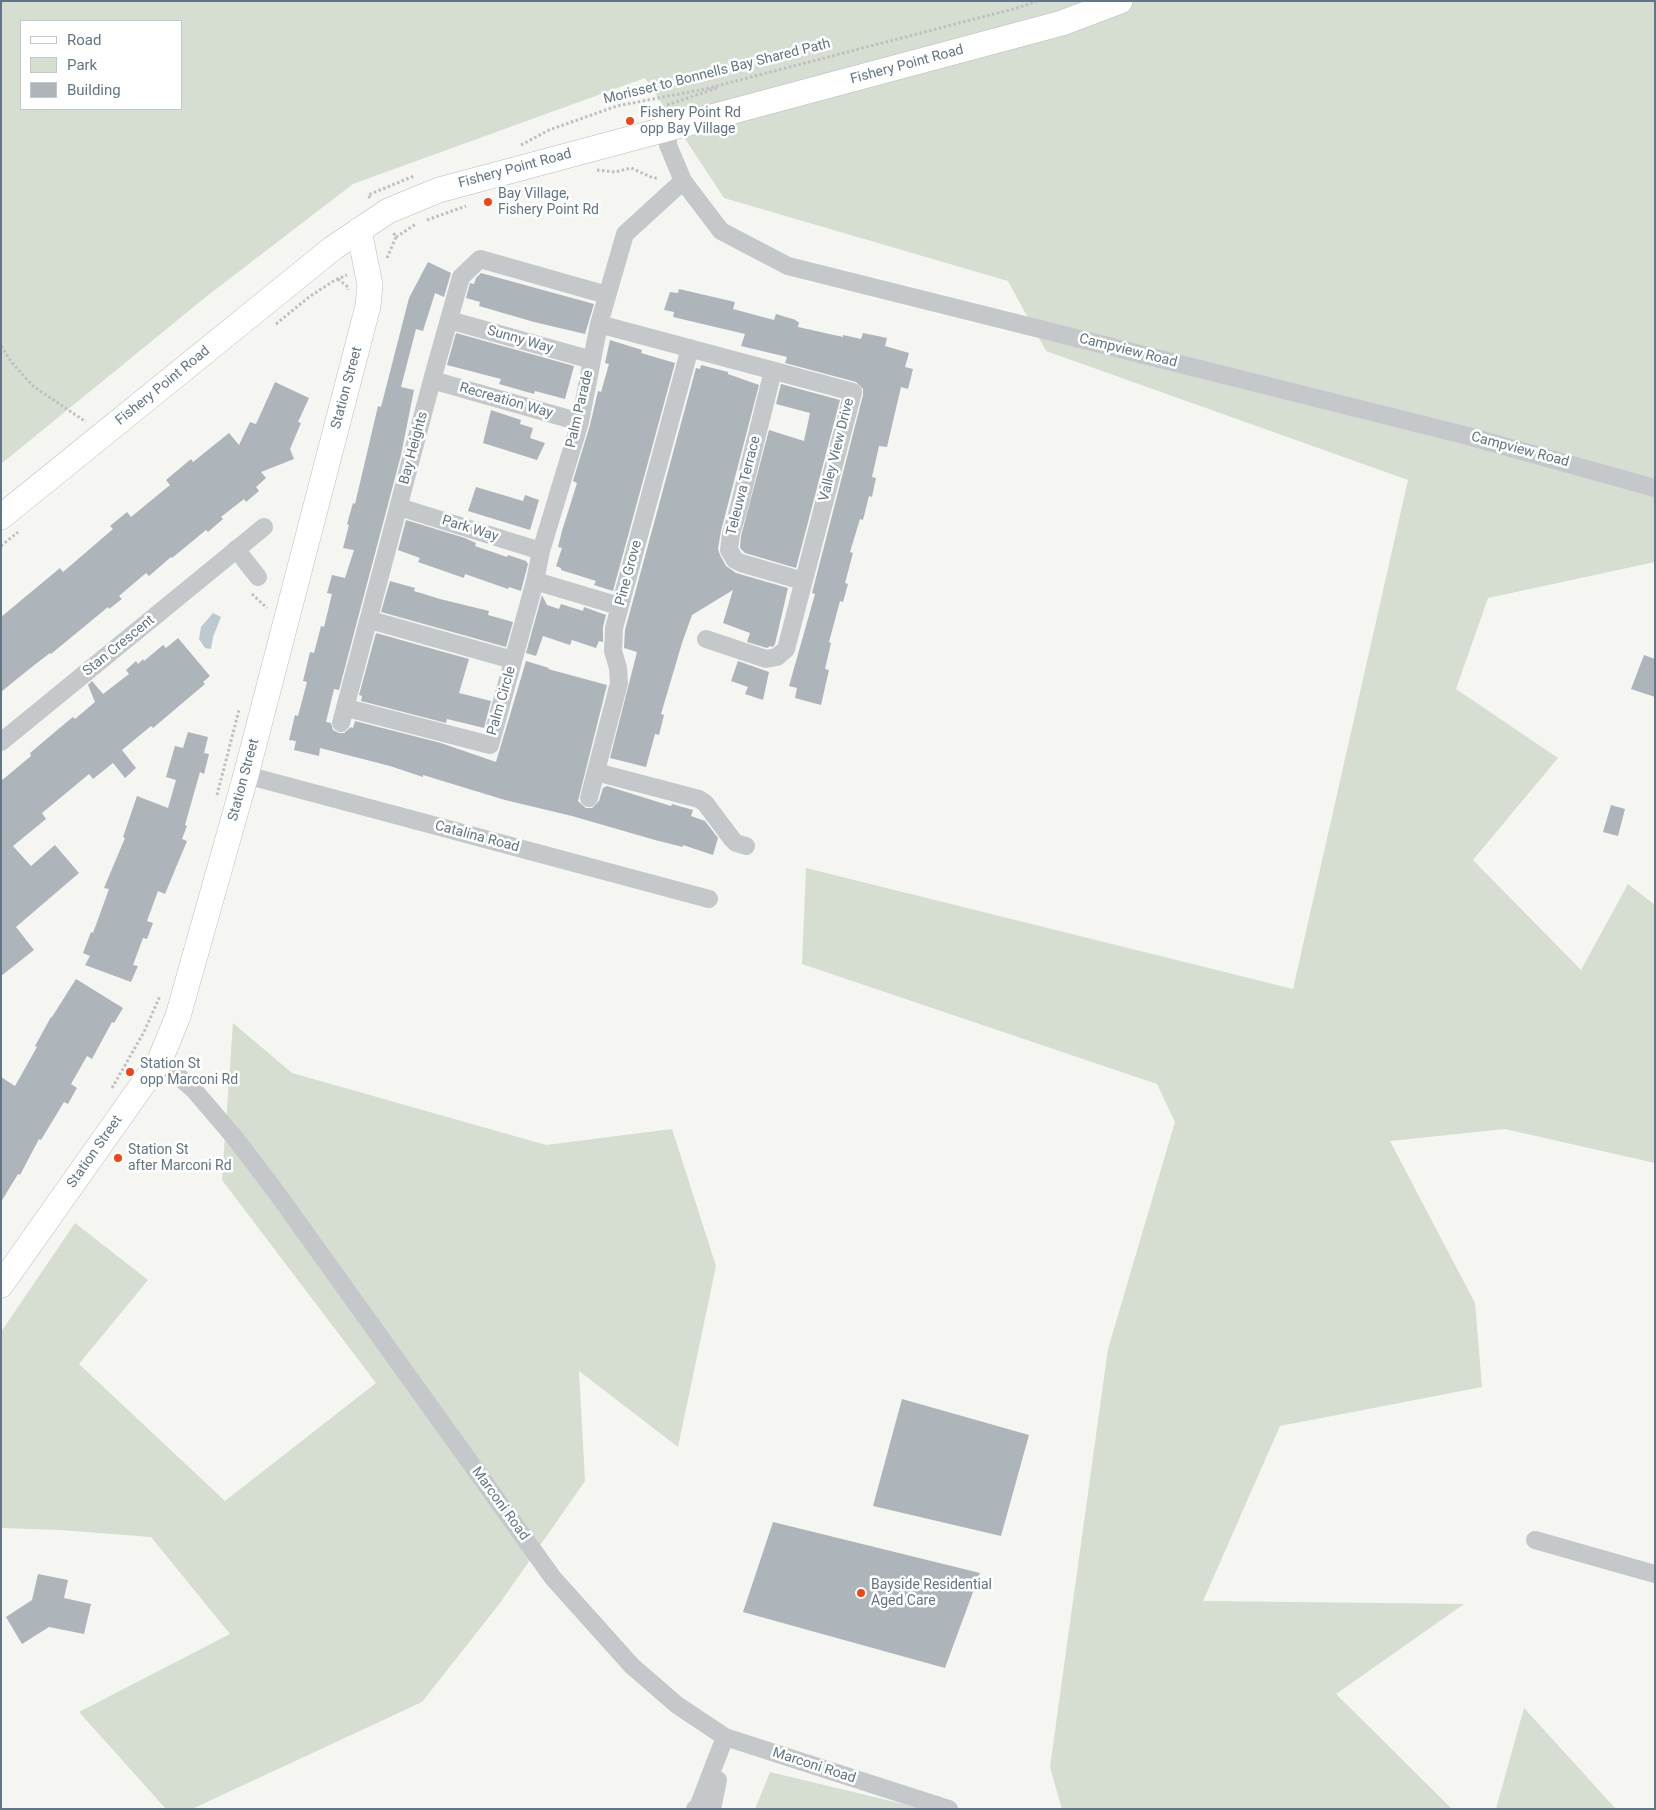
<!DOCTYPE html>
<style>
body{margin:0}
#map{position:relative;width:1656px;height:1810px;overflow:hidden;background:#f5f5f1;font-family:Roboto,sans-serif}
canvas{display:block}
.frame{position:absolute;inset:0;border:2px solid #617584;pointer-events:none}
.legend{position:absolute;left:20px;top:20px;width:162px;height:90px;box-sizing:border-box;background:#fff;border:1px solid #c0c8ce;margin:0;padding:6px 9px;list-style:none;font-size:15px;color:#617584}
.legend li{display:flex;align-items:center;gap:10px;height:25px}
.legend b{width:25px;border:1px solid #c0c8ce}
</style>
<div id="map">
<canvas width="1656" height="1810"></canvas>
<div class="frame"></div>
<ul class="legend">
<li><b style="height:6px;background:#fff"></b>Road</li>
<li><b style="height:14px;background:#d6ddd1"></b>Park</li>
<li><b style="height:14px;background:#adb5ba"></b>Building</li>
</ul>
</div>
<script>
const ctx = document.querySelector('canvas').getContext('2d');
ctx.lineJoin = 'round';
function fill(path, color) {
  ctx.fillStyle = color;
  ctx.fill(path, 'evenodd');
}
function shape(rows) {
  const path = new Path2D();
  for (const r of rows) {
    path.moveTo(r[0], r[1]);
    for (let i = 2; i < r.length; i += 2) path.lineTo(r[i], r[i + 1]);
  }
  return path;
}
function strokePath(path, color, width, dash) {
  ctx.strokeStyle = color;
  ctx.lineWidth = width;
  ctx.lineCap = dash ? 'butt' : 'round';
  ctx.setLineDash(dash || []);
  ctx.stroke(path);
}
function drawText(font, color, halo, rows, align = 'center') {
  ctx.font = font + ' Roboto,sans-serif';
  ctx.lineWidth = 5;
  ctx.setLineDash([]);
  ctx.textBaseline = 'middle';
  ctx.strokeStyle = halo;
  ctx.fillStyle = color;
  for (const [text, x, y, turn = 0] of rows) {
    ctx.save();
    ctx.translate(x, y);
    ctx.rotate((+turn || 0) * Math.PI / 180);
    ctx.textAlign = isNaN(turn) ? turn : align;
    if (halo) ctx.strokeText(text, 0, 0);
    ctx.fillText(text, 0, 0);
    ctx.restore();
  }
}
fill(shape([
 [1,1,1655,1,1655,562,1488,598,1456,689,1558,758,1473,860,1581,970,1628,884,1655,905,1655,1163,1505,1129,1390,1141,1475,1303,1482,1387,1280,1426,1203,1601,1464,1604,1336,1694,1452,1809,1062,1809,1050,1767,1108,1349,1175,1122,1157,1084,802,964,806,868,1293,989,1408,480,1046,351,1008,281,724,198,645,78,353,184,207,296,1,464],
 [21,21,181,21,181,109,21,109],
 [233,1023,292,1073,546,1145,672,1129,716,1266,678,1447,579,1371,585,1481,500,1603,422,1702,192,1809,166,1809,79,1712,230,1634,151,1537,60,1530,1,1528,1,1332,75,1223,148,1280,79,1364,225,1501,376,1383,222,1180],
 [1524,1708,1616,1809,1496,1809],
 [770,1772,924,1809,755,1809]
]), '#d6ddd1');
fill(shape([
 [213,613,221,617,213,637,211,649,205,648,199,639,201,627]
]), '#bdc9ce');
fill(shape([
 [428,262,451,273,444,297,435,293,423,331,416,329,401,387,414,390,401,455,339,690,334,689,326,722,331,723,333,730,339,733,344,733,351,727,353,728,355,721,441,743,496,762,526,661,549,668,548,669,607,685,578,801,586,808,592,808,599,801,603,788,607,786,671,806,672,804,693,810,691,816,705,821,718,838,713,855,683,845,683,847,655,840,572,816,505,800,423,775,423,777,390,766,320,748,319,756,294,750,296,741,289,740,295,715,298,716,307,682,303,681,310,652,314,653,321,626,324,627,332,594,327,593,332,575,345,578,354,550,343,548,349,525,347,524,353,503,355,504,378,406,381,407,409,298],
 [481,273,594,304,585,334,534,322,479,306,480,302,466,298,470,283,474,284,476,278],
 [679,289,735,302,733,309,774,320,776,314,796,320,796,321,799,322,798,327,843,337,843,335,861,339,863,333,887,338,885,346,909,353,905,367,913,369,908,389,901,387,887,447,879,446,872,477,876,478,872,497,869,496,863,520,860,519,850,552,853,553,845,583,848,584,843,602,840,601,829,642,831,643,825,669,829,670,821,705,795,698,797,688,789,686,815,594,812,593,863,395,863,389,856,382,785,363,787,357,741,346,745,334,673,317,674,312,664,310,670,292,678,293],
 [456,333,574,366,565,399,535,391,534,394,499,384,501,379,447,365],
 [610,340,642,350,641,353,675,363,613,591,594,585,596,581,561,570,561,568,556,566,562,548,558,547,562,531,577,483,573,481,590,425,598,391,601,392,609,364,605,363],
 [701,365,728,372,728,374,759,385,721,531,718,549,720,555,726,566,736,573,788,588,775,644,773,647,770,646,767,648,747,642,750,633,723,623,733,590,692,615,682,643,661,714,664,715,659,735,655,734,646,767,610,758,637,652,624,648,625,630,696,368,700,369],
 [275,382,309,398,298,422,301,423,290,449,294,459,261,472,266,478,256,487,259,491,246,502,244,499,221,517,223,519,208,532,206,530,172,558,171,557,149,576,146,573,119,596,122,599,109,609,108,607,51,654,50,653,28,670,1,692,1,617,60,568,63,572,113,529,110,526,127,512,131,517,170,485,166,480,191,459,193,462,229,433,239,445,250,422,256,424],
 [781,384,840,400,796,568,745,553,740,548,741,536,769,430,804,441,810,413,776,404],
 [491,410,521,420,520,424,533,428,530,438,545,443,537,460,483,443],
 [476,487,523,501,525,495,539,500,530,530,468,511],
 [406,520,465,538,476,543,475,546,507,557,508,555,526,561,528,564,521,591,509,587,508,589,465,574,464,578,418,562,420,558,398,550],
 [390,581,415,588,414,591,440,599,489,611,488,615,513,622,506,647,381,612],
 [542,595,547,605,559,609,561,604,583,611,584,607,606,615,603,627,603,642,599,641,596,648,572,640,570,645,543,636,536,656,526,653],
 [376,633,469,659,459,693,491,701,484,728,447,719,446,723,361,701,362,696,359,695],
 [178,638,210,676,203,682,205,684,153,728,151,726,122,750,136,768,125,778,113,763,93,779,89,774,42,813,46,819,13,846,31,866,55,845,79,873,16,927,34,950,1,976,1,781,31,756,30,753,62,726,73,717,75,719,95,702,88,685,92,681,103,694,129,674,126,670,136,661,138,664,143,659,144,661,163,645,166,648],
 [1644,655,1655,659,1655,697,1631,689],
 [738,661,769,672,763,700,745,694,748,687,731,681],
 [188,732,208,737,204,753,209,754,204,774,200,772,185,825,187,826,182,839,187,841,165,894,158,891,147,921,153,923,147,939,143,938,133,965,138,966,131,982,85,965,90,956,83,953,91,932,93,933,109,889,104,888,125,838,123,837,137,796,168,808,176,780,166,777,175,746,183,748],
 [1611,805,1625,809,1618,836,1603,832],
 [76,979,123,1008,114,1023,112,1022,92,1059,87,1056,71,1084,77,1088,68,1104,64,1102,41,1140,39,1139,20,1175,18,1174,1,1202,1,1077,15,1086,37,1047,35,1046,51,1017,52,1017],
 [902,1399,1029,1435,1001,1536,873,1506],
 [773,1522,980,1573,945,1668,743,1612],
 [38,1574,68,1580,64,1598,91,1604,84,1634,49,1627,22,1644,6,1617,32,1600]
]), '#adb5ba');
const secondary = shape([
 [1,517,333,248,388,211,439,190,1062,23,1120,1],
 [1,1285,160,1060,178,1016,246,775,368,306,370,285,359,230]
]);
strokePath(secondary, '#b6bcc0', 26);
strokePath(shape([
 [667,105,717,88],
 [521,145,549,130,617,106,705,89,1017,8,1037,1],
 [597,170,615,172,631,168,653,178,659,178],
 [370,198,368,195,414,176],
 [427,220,466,206],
 [396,237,416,224],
 [387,258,396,237,393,232],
 [338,279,348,287,348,290],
 [276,324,309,297,335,280,347,275],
 [1,346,13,364,33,386,86,422],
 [1,546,18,532],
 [252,594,267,608],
 [217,795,239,710],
 [112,1088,144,1032,160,996]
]), '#bdc0c2', 3, [2.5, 2.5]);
strokePath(shape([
 [668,128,668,145,683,181,721,231,788,266,1464,435,1655,488],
 [449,320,592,360],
 [599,324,853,392,786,649,777,657,766,659,706,639],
 [773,371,738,511,731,534,729,550,735,560,741,563,803,581],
 [432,380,580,422],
 [399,507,541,551],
 [236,549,258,577],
 [535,581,619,606],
 [370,620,513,660],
 [347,708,490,745,535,581,541,551,580,422,599,324,625,234,683,181],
 [341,723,432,380,461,277,480,259,607,295],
 [1,742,264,527],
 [596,772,699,799,705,803,732,839,736,843,746,846],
 [246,775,709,899],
 [589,798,619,683,618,668,613,651,614,628,690,348],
 [160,1060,194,1090,235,1138,279,1196,553,1578,632,1666,677,1705,725,1737,949,1809],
 [1535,1540,1655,1574],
 [695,1809,698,1807,725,1737],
 [712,1809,718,1780]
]), '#c4c8cb', 18);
strokePath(secondary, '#fff', 25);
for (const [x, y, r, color] of [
 [630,121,5,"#f14515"],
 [488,202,5,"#f14515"],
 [130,1072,5,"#f14515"],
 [118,1158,5,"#f14515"],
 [861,1593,5,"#f14515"]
]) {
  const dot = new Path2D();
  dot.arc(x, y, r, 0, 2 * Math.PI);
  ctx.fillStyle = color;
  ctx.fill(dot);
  strokePath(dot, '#fff', 2);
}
drawText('14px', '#617584', '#fff', [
 ["Fishery Point Road",907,65,-15],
 ["Morisset to Bonnells Bay Shared Path",717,72,-14],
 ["Fishery Point Road",515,169,-15],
 ["Sunny Way",520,340,16],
 ["Campview Road",1128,351,14],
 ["Fishery Point Road",163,386,-39],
 ["Station Street",347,388,-75],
 ["Recreation Way",506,401,16],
 ["Palm Parade",580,409,-77],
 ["Bay Heights",414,448,-75],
 ["Valley View Drive",837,450,-76],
 ["Campview Road",1520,450,15],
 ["Teleuwa Terrace",744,486,-76],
 ["Park Way",470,529,17],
 ["Pine Grove",629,573,-75],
 ["Stan Crescent",119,646,-39],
 ["Palm Circle",502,701,-74],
 ["Station Street",244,780,-75],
 ["Catalina Road",477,837,15],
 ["Station Street",95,1152,-55],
 ["Marconi Road",500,1504,54],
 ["Marconi Road",814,1766,18]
]);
drawText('14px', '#617584', '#fff', [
 ["Fishery Point Rd",640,113],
 ["opp Bay Village",640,129],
 ["Bay Village,",498,194],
 ["Fishery Point Rd",498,210],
 ["Station St",140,1064],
 ["opp Marconi Rd",140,1080],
 ["Station St",128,1150],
 ["after Marconi Rd",128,1166],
 ["Bayside Residential",871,1585],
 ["Aged Care",871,1601]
], 'left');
</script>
